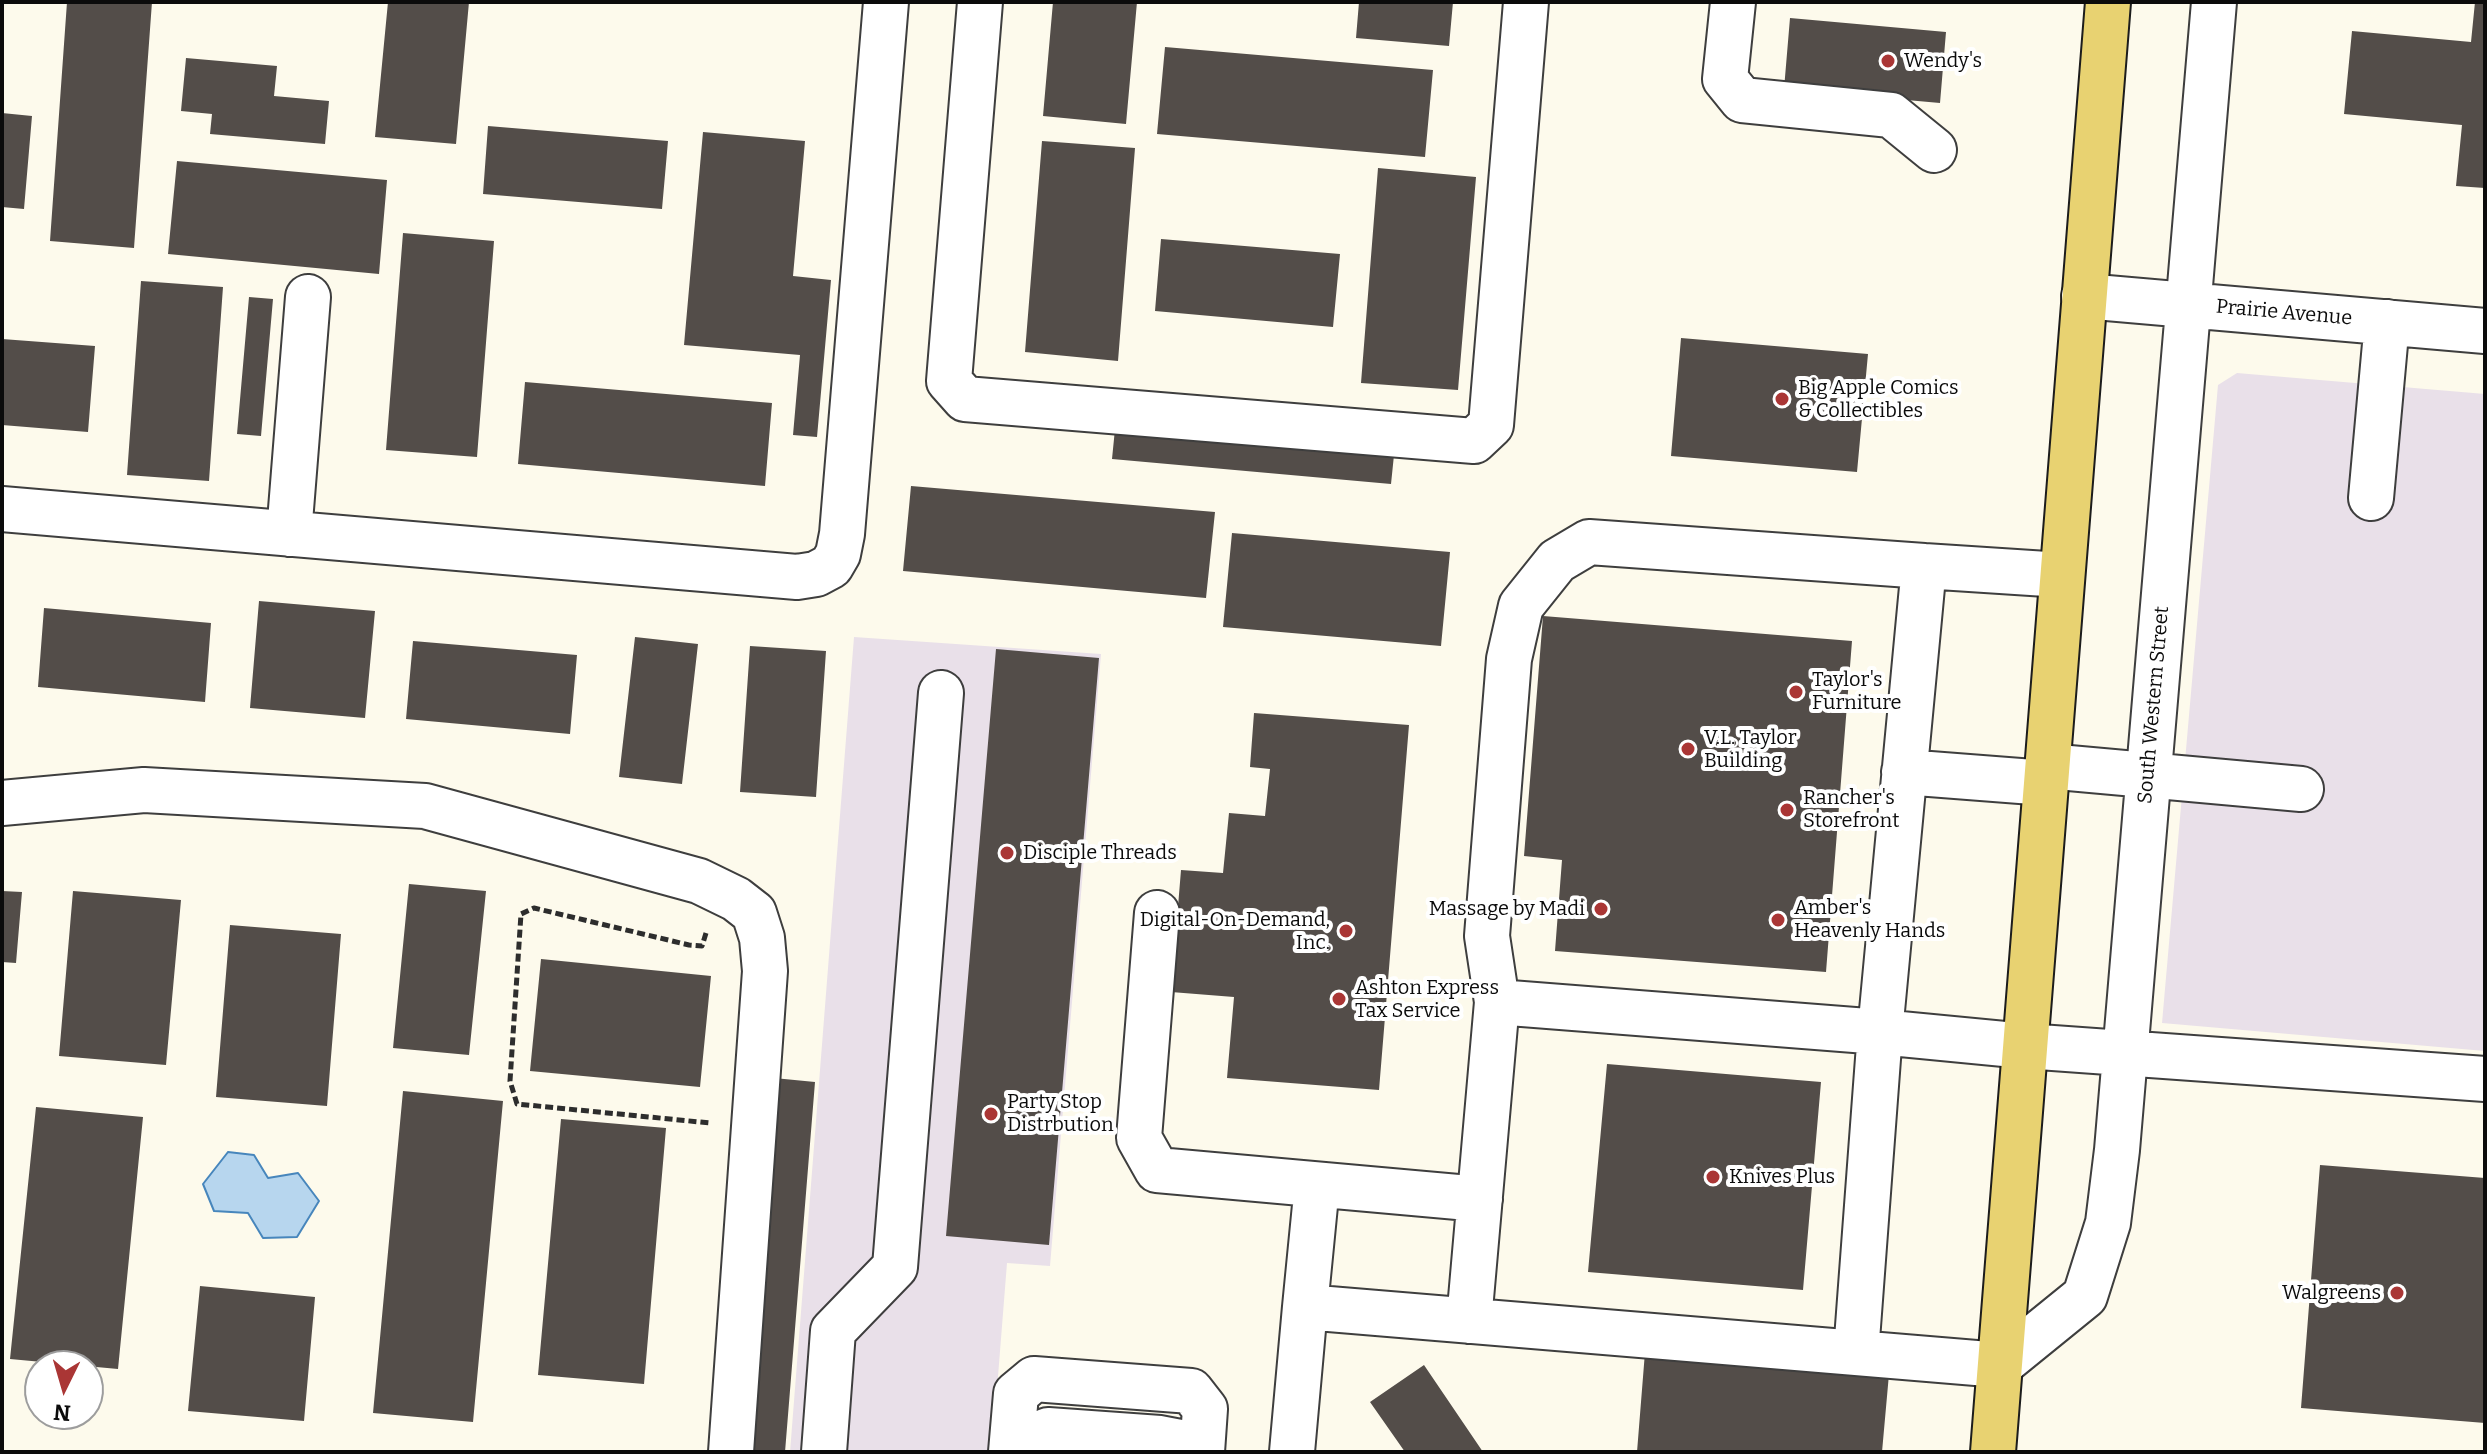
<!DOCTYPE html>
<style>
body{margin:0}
#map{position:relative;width:2487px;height:1454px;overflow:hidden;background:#fdfaec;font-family:Bitter,serif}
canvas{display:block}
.frame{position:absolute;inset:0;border:4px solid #0b0b0b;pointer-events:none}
.north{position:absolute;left:24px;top:1350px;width:80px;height:80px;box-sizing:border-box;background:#fff;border:2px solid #9d9d9d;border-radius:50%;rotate:185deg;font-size:22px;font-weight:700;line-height:32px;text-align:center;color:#0b0b0b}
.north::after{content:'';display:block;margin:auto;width:28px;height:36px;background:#aa3635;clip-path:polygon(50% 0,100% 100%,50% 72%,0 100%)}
</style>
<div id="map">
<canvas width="2487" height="1454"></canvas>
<div class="frame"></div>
<div class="north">N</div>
</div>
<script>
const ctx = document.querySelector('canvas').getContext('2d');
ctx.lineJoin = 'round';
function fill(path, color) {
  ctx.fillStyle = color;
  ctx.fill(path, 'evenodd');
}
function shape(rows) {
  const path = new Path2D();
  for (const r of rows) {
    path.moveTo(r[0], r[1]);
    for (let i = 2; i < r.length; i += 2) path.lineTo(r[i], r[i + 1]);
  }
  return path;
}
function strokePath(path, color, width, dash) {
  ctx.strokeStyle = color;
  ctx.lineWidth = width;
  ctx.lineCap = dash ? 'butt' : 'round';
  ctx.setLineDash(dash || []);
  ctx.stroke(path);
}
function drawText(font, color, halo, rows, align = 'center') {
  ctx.font = font + ' Bitter,serif';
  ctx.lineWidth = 8;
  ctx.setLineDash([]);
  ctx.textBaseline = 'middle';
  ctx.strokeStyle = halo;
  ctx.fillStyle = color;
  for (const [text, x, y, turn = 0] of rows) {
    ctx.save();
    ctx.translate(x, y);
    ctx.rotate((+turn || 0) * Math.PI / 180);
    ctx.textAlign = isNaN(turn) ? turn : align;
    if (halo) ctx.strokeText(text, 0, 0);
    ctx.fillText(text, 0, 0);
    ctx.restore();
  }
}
fill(shape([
 [2237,373,2485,394,2485,1051,2162,1023,2218,385],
 [854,637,1101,654,1050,1266,1007,1263,992,1452,790,1452]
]), '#e9e0e9');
const water = shape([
 [228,1152,254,1155,268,1178,298,1173,319,1201,297,1237,263,1238,248,1213,214,1211,203,1184,228,1152]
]);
fill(water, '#b7d6ee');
strokePath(water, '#4786bc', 2);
fill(shape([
 [67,2,152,2,134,248,50,241],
 [388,2,469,2,456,144,375,137],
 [1053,2,1137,2,1126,124,1043,116],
 [1359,2,1453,2,1449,46,1356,38],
 [2475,2,2485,2,2485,188,2456,186,2462,125,2344,114,2352,31,2471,42],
 [1790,18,1946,32,1940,103,1784,89],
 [1165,47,1433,70,1425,157,1157,134],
 [186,58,277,66,274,96,329,101,325,144,210,134,212,114,181,111],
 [2,113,32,116,24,209,2,207],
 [488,126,668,141,662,209,483,194],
 [703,132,805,141,793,276,831,280,817,437,793,435,800,355,684,345],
 [1042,141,1135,148,1118,361,1025,352],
 [177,161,387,180,379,274,168,254],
 [1378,168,1476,177,1458,390,1361,383],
 [403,233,494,241,477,457,386,450],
 [1161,239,1340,254,1333,327,1155,311],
 [141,281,223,287,209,481,127,475],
 [249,297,273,299,261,436,237,434],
 [1681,338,1868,354,1857,472,1671,456],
 [2,339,95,346,88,432,2,425],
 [525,382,772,403,765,486,518,464],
 [1115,429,1394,455,1391,484,1112,459],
 [911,486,1215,512,1206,598,903,571],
 [1232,533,1450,552,1441,646,1223,627],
 [259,601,375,611,365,718,250,708],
 [44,608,211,623,205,702,38,687],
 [1543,616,1852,641,1826,972,1555,951,1562,860,1524,856],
 [635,637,698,644,682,784,619,777],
 [413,641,577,655,570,734,406,719],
 [750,646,826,651,816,797,740,792],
 [996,649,1099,658,1049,1245,946,1236],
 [1254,713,1409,725,1379,1090,1227,1078,1234,997,1171,992,1181,870,1223,873,1229,813,1265,816,1270,769,1250,767],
 [409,884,486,891,469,1055,393,1048],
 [2,891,22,892,16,963,2,962],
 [73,891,181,900,166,1065,59,1056],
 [230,925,341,934,327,1106,216,1097],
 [541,959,711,976,700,1087,530,1071],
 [1607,1064,1821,1082,1803,1290,1588,1272],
 [774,1078,815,1082,785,1452,744,1452],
 [403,1091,503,1101,473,1422,373,1413],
 [36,1107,143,1117,118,1369,10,1359],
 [561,1119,666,1128,644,1384,538,1375],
 [2320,1165,2485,1178,2485,1423,2301,1408],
 [200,1286,315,1297,304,1421,188,1411],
 [1645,1352,1889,1374,1882,1452,1637,1452],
 [1424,1365,1483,1452,1405,1452,1370,1402]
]), '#534d49');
const minor = shape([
 [980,2,949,381,965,399,1474,441,1491,425,1526,2],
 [1733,2,1725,79,1742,100,1891,115,1934,150],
 [2084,296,2485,331],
 [2371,498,2387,322],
 [2,509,797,577,816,574,831,566,838,554,842,534,886,2],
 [289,534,308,297],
 [1924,566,1589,542,1557,561,1521,606,1509,659,1487,936,1497,1002,1880,1032,2025,1046,2485,1079],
 [2047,766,2301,789],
 [1904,772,2046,783],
 [2,803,144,790,425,806,699,881,736,899,754,913,762,938,765,971,731,1452],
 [1157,913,1139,1138,1157,1170,1480,1199],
 [1305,1307,1317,1185],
 [1469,1321,1497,1002],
 [1856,1353,1880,1032,1924,566,2062,575],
 [824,1452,833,1331,895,1267,941,693],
 [1011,1452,1016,1394,1034,1379,1191,1391,1205,1409,1202,1452],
 [1024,1452,1028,1439,1048,1430,1160,1438,1186,1443,1198,1452],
 [1292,1452,1305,1307,2000,1365,2085,1296,2108,1223,2117,1150,2214,2]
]);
const major = shape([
 [1993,1452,2108,2]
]);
strokePath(minor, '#3e3e3e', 48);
strokePath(major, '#1c1c1c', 48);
strokePath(shape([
 [706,933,702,946,689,945,534,908,521,914,510,1081,517,1104,710,1123]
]), '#2d2d2d', 5, [8, 4]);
strokePath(minor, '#fff', 44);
strokePath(major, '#e8d271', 44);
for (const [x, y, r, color] of [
 [1888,61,8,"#aa3635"],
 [1782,399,8,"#aa3635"],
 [1796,692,8,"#aa3635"],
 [1688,749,8,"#aa3635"],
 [1787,810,8,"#aa3635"],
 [1007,853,8,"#aa3635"],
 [1601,909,8,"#aa3635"],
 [1778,920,8,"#aa3635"],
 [1346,931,8,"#aa3635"],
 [1339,999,8,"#aa3635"],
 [991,1114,8,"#aa3635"],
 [1713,1177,8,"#aa3635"],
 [2397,1293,8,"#aa3635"]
]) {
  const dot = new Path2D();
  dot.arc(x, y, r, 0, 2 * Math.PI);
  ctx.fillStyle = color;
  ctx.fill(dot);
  strokePath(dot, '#fff', 3);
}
drawText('20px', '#0b0b0b', '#fff', [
 ["Wendy's",1904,61],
 ["Big Apple Comics",1798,388],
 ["& Collectibles",1798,411],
 ["Taylor's",1812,680],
 ["Furniture",1812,703],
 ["V.L. Taylor",1704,738],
 ["Building",1704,761],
 ["Rancher's",1803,798],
 ["Storefront",1803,821],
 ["Disciple Threads",1023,853],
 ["Amber's",1794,908],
 ["Heavenly Hands",1794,931],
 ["Massage by Madi",1585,909,"right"],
 ["Digital-On-Demand,",1330,920,"right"],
 ["Inc.",1330,943,"right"],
 ["Ashton Express",1355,988],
 ["Tax Service",1355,1011],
 ["Party Stop",1007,1102],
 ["Distrbution",1007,1125],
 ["Knives Plus",1729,1177],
 ["Walgreens",2381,1293,"right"]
], 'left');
drawText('20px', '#0b0b0b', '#fff', [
 ["Prairie Avenue",2284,313,5],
 ["South Western Street",2154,705,-85]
]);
</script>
